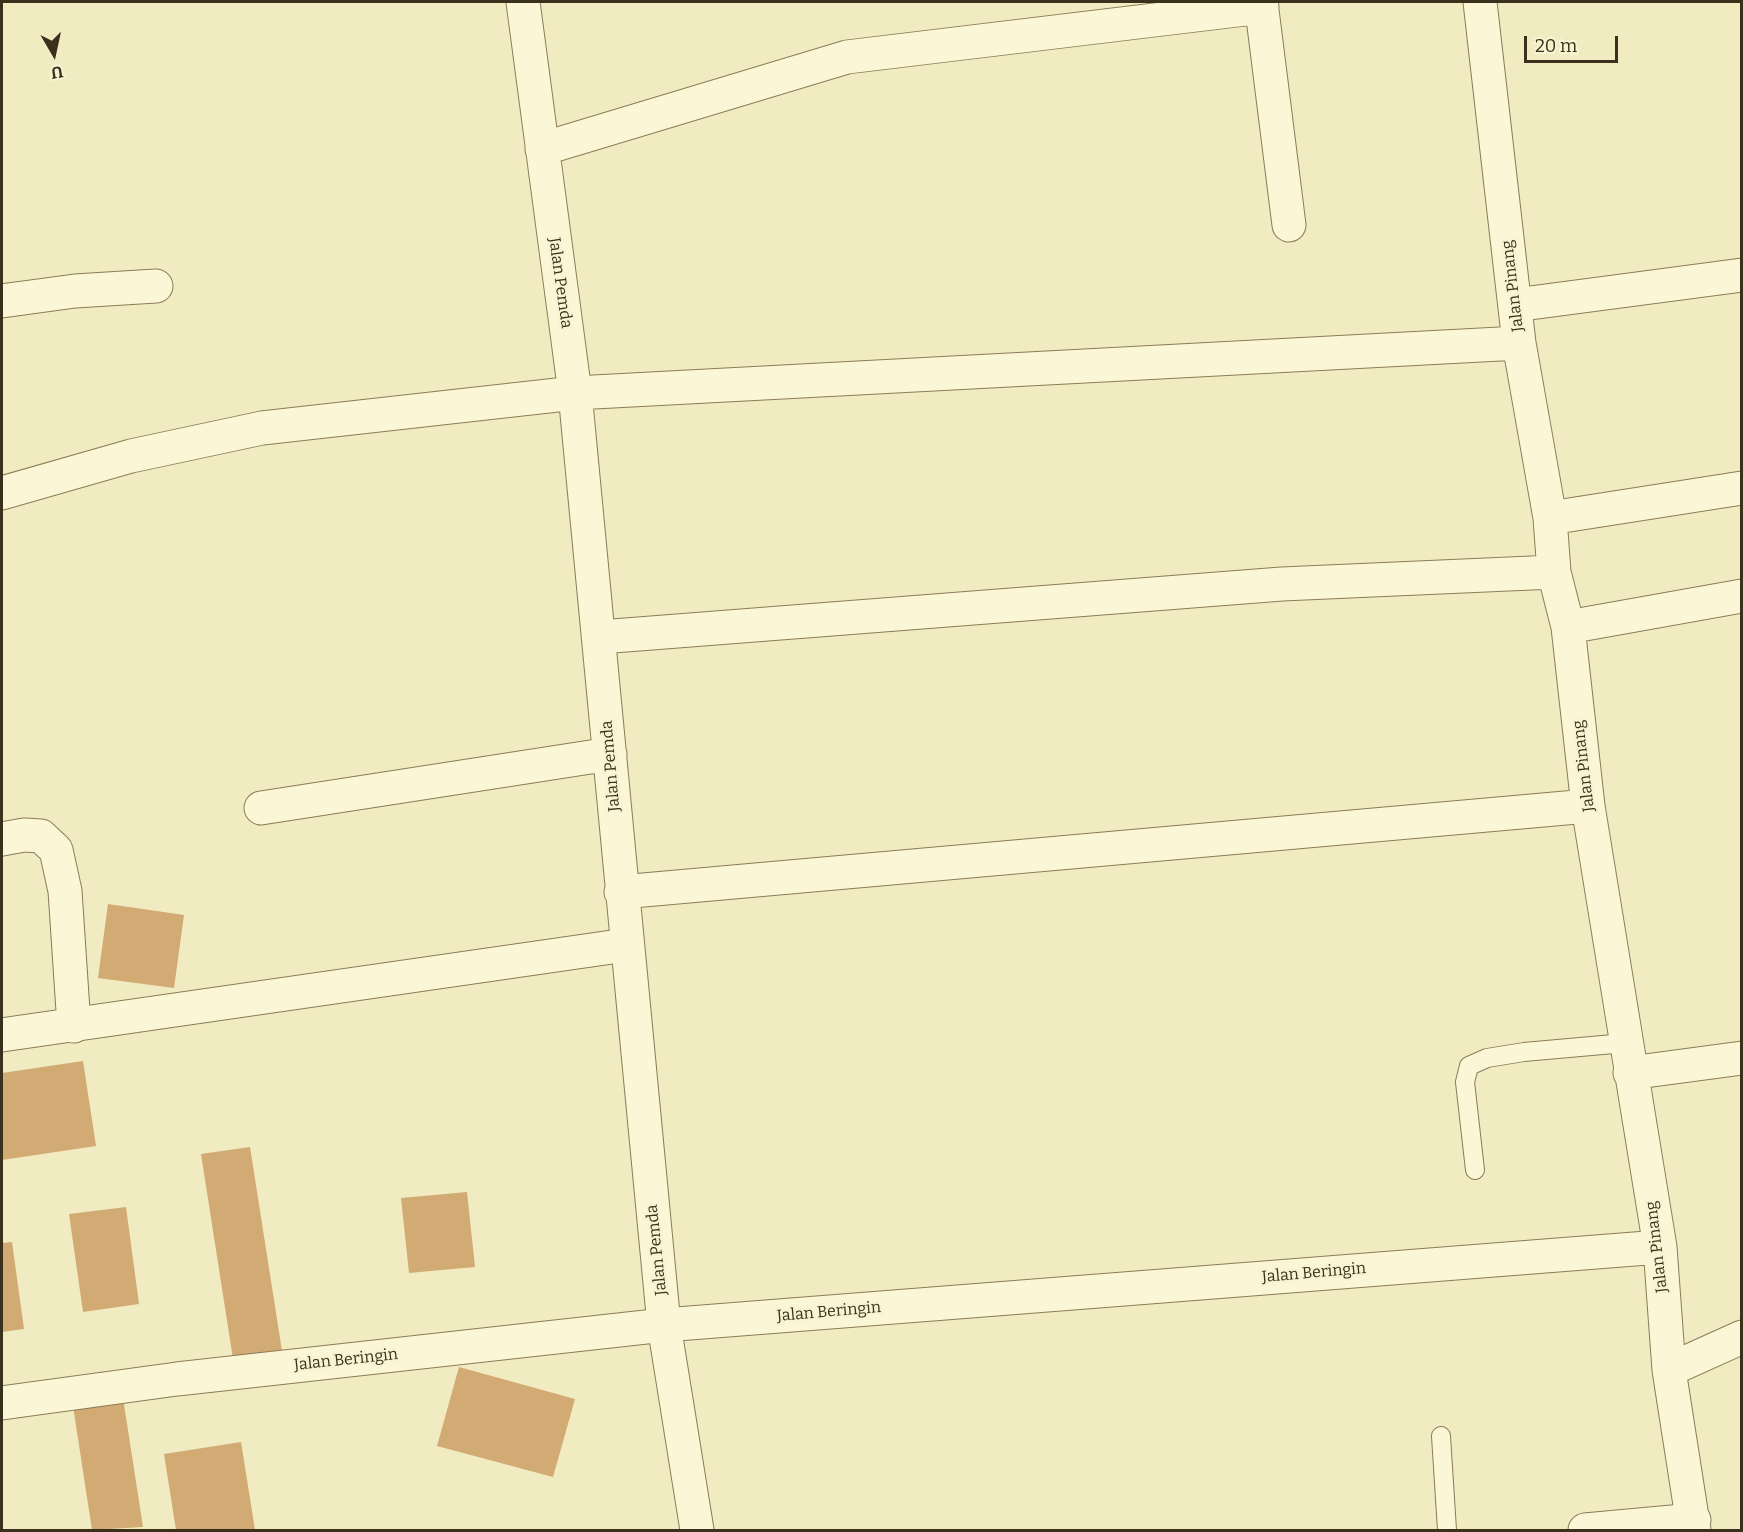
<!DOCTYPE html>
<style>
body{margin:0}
#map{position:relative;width:1743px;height:1532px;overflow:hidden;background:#f1ebc1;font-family:Bitter,serif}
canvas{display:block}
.frame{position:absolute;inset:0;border:3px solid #3b301c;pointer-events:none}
.north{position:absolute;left:24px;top:24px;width:60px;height:60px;-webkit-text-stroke:4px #f8f3d1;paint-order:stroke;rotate:171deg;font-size:16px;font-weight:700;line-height:24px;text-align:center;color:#3b301c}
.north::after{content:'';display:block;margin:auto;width:21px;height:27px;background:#3b301c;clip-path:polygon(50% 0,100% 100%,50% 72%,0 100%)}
.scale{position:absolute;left:1524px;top:36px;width:94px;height:27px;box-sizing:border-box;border:3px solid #3b301c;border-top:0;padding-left:8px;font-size:18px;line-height:21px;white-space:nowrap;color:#3b301c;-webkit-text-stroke:4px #f8f3d1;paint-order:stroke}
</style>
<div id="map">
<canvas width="1743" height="1532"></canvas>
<div class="frame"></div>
<div class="north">U</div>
<div class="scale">20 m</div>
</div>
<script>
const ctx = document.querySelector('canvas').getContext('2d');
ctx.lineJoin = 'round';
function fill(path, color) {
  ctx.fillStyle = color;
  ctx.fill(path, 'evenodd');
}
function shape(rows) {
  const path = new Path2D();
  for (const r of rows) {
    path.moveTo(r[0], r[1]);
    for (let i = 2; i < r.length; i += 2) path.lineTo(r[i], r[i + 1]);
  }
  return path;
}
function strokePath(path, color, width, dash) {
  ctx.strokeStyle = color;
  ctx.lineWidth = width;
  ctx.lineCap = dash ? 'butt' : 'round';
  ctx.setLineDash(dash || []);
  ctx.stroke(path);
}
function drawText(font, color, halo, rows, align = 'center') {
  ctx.font = font + ' Bitter,serif';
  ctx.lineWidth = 5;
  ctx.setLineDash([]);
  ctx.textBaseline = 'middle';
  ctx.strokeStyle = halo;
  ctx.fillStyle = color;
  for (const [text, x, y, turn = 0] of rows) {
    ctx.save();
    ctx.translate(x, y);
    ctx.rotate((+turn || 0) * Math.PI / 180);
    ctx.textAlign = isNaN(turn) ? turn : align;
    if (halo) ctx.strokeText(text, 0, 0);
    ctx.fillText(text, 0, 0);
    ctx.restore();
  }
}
fill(shape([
 [108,904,184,915,174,988,98,978],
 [83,1061,96,1146,2,1160,2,1073],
 [250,1147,282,1351,233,1359,201,1154],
 [467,1192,475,1267,409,1273,401,1198],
 [126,1207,139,1304,83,1312,69,1214],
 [12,1242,24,1329,2,1332,2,1243],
 [459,1367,575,1399,553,1477,437,1446],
 [123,1398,143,1527,92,1530,73,1406],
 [241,1442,255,1530,176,1530,164,1454]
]), '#d2aa74');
const lane = shape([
 [1475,1170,1465,1082,1469,1066,1487,1058,1524,1052,1625,1043],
 [1441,1436,1447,1530]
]);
const street = shape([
 [523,2,575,393,664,1325,697,1530],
 [1261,2,1289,225],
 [1480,2,1519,343,1550,518,1554,572,1568,627,1588,806,1660,1247,1669,1370,1694,1530],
 [542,149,847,57,1262,7],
 [2,301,75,291,156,286],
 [1515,305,1742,275],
 [2,493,131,456,262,428,575,393,1519,343],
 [1550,518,1742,488],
 [1568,627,1742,596],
 [600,637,1282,584,1554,572],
 [261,808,610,754],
 [2,839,24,835,41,836,56,850,65,891,74,1026],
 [621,892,1588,806],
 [2,1035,626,945],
 [1630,1073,1742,1058],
 [1669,1370,1742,1337],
 [2,1403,177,1379,664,1325,1660,1247],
 [1585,1530,1694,1520]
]);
strokePath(lane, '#8c7c57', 20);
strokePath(street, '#8c7c57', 35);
strokePath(lane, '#fbf6d5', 18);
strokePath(street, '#fbf6d5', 33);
drawText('16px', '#3b301c', '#f8f3d1', [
 ["Jalan Pemda",560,283,82],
 ["Jalan Pinang",1513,286,-97],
 ["Jalan Pemda",611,766,-95],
 ["Jalan Pinang",1584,766,-97],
 ["Jalan Pinang",1657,1247,-97],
 ["Jalan Pemda",657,1250,-96],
 ["Jalan Beringin",1314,1273,-5],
 ["Jalan Beringin",829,1312,-5],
 ["Jalan Beringin",346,1360,-6]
]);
</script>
